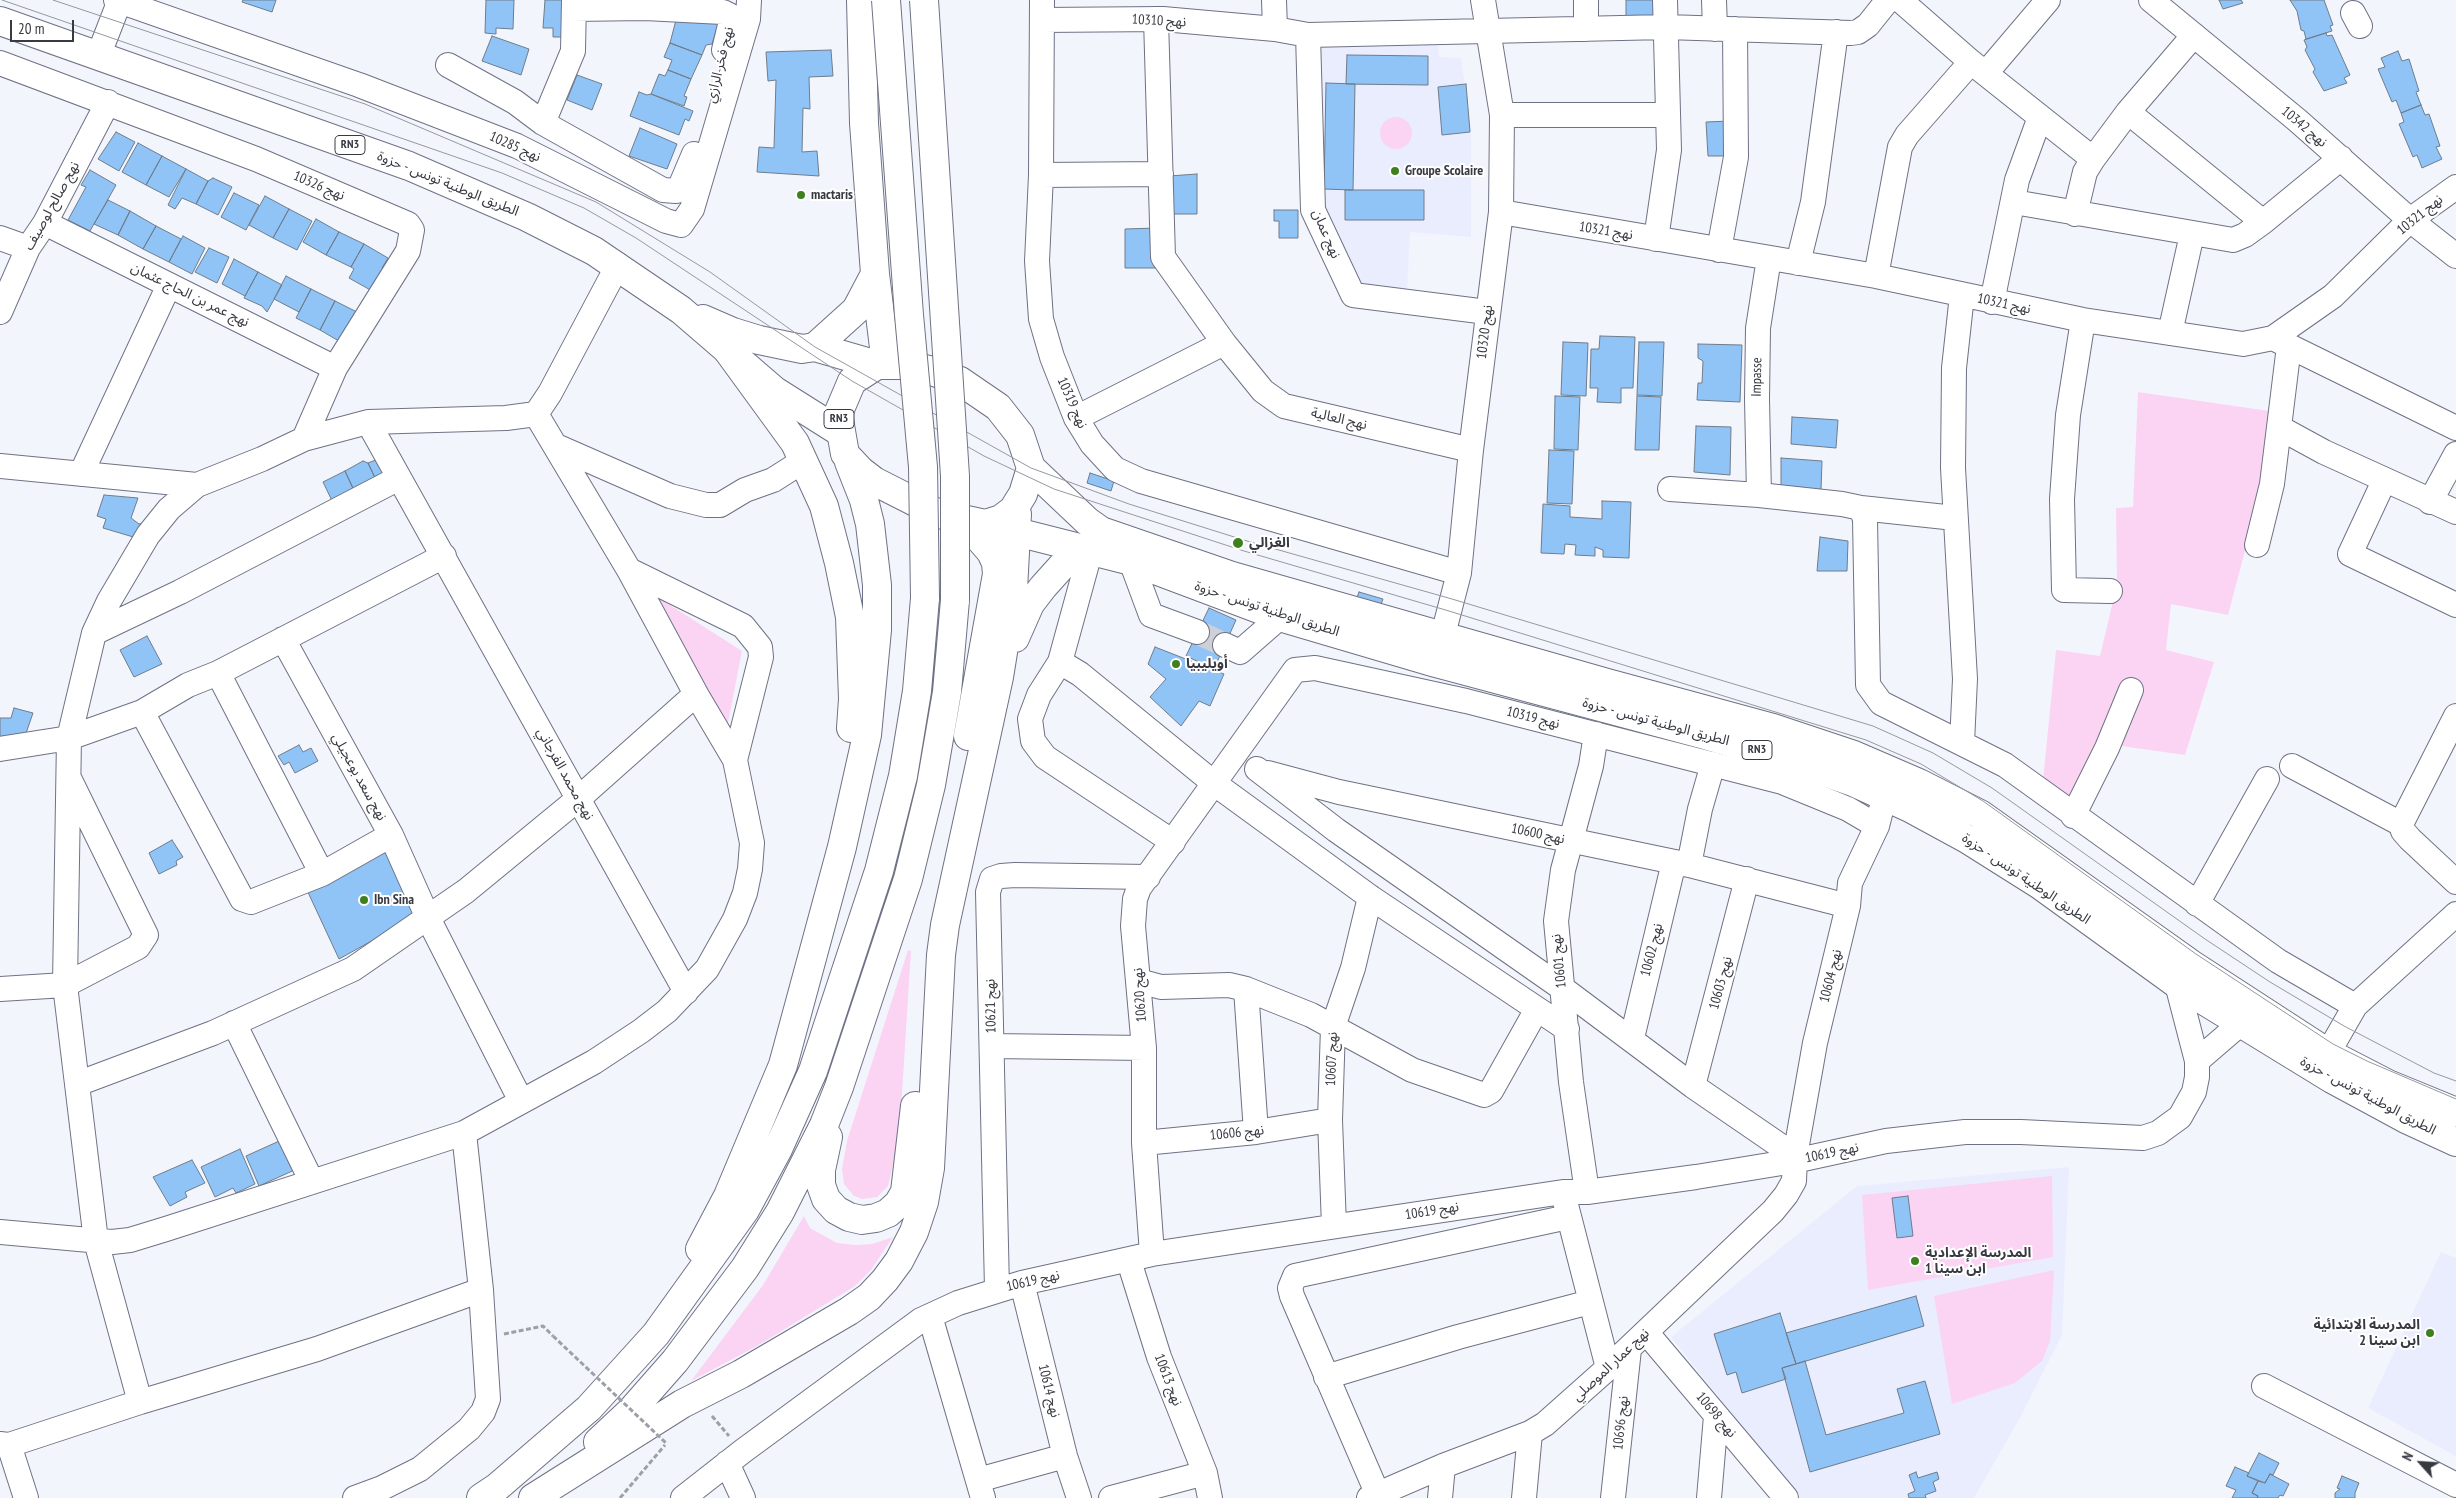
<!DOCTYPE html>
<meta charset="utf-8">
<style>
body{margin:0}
#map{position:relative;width:2456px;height:1498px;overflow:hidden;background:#f3f5fd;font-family:"PT Sans Narrow",sans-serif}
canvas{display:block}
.north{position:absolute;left:2396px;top:1438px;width:50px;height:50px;-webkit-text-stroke:4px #fff;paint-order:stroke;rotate:296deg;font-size:14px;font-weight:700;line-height:20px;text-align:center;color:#383a42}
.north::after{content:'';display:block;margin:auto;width:18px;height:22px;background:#383a42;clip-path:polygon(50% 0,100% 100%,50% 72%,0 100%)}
.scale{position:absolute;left:10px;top:20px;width:64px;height:22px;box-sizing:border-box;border:2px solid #383a42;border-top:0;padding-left:6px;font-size:15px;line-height:18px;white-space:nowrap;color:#383a42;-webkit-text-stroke:4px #fff;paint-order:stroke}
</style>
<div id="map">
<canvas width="2456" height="1498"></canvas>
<div class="north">N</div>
<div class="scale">20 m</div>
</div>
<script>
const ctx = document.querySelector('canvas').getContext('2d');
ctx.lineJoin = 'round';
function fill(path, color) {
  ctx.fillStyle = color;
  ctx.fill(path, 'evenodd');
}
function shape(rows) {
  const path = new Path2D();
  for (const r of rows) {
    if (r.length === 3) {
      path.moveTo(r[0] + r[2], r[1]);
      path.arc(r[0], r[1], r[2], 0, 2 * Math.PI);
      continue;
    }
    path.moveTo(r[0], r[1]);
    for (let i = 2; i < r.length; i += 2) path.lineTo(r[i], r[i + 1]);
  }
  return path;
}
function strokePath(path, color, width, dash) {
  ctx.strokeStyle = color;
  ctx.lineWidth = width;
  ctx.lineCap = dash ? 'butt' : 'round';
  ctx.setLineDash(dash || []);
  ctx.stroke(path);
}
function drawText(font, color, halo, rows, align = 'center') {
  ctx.font = font + ' "PT Sans Narrow","Noto Sans Arabic",sans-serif';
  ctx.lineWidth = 4;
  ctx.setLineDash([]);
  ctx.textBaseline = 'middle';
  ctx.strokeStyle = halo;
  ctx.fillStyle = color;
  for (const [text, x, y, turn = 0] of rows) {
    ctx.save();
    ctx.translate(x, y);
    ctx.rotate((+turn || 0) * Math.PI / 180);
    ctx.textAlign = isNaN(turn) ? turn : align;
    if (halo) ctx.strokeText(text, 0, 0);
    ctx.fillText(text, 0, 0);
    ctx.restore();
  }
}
fill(shape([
 [1316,44,1438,44,1439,57,1461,58,1471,127,1471,237,1410,232,1407,292,1357,288,1320,209],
 [2069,1167,2062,1335,2021,1416,1974,1498,1799,1498,1671,1337,1857,1186],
 [2441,1252,2456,1258,2456,1456,2368,1408]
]), '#eaedfe');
fill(shape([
 [1396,133,16],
 [2138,392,2276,412,2263,483,2228,615,2171,604,2166,650,2214,662,2185,755,2114,745,2086,812,2043,780,2056,650,2100,656,2117,584,2116,508,2133,507],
 [659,598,742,651,726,733],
 [908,950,911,951,899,1141,888,1186,877,1197,862,1199,854,1196,844,1184,842,1169,847,1141],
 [2052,1176,2053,1257,1868,1290,1862,1195],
 [804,1216,810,1228,837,1243,856,1245,872,1244,893,1237,871,1270,855,1286,757,1346,691,1381,763,1285],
 [2054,1270,2050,1341,2042,1361,2015,1383,1952,1404,1934,1296]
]), '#fbd4f4');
const building = shape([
 [243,0,276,0,272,12,242,2,243,0],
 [486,0,514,0,513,29,496,28,496,34,485,33,486,0],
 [545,0,572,0,570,37,553,37,553,28,543,28,545,0],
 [1626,0,1657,0,1657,24,1626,16,1626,0],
 [2219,0,2241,0,2243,3,2223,9,2219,0],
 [2290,0,2324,0,2333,25,2330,26,2332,31,2306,39,2304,31,2301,30,2297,11,2290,0],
 [720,18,712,44,706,45,702,55,670,43,676,20,720,18],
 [2326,33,2327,36,2332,35,2350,75,2344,78,2347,83,2324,91,2313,72,2315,69,2305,50,2307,47,2304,40,2326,33],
 [492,36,529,49,521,75,482,61,492,36],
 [670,43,702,55,691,79,668,70,672,60,664,57,670,43],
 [831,50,833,76,809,77,810,109,803,108,802,152,817,151,819,176,757,172,759,147,774,148,776,80,768,81,766,52,831,50],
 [2398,51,2402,61,2409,59,2419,91,2416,92,2421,105,2401,113,2396,100,2392,102,2378,69,2385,67,2381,58,2398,51],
 [1347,55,1428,56,1428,85,1346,84,1347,55],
 [668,70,691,79,684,96,687,97,684,106,651,94,659,74,665,76,668,70],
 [577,75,602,84,592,110,567,100,577,75],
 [1326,83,1355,84,1353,190,1324,189,1326,83],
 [1466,84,1470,132,1442,135,1438,87,1466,84],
 [639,92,647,95,651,94,693,111,689,121,685,119,679,135,630,116,639,92],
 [2421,105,2425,115,2429,114,2440,146,2436,147,2442,159,2422,168,2417,155,2413,157,2399,124,2404,122,2401,113,2421,105],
 [1730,121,1730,156,1708,156,1706,122,1730,121],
 [640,128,677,144,667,169,629,156,640,128],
 [116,132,135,142,119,171,98,159,116,132],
 [138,143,162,156,146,185,122,172,138,143],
 [162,156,186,169,169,197,146,185,162,156],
 [186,169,208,181,196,204,182,198,175,209,168,205,186,169],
 [90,170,116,185,90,231,68,220,86,187,81,185,90,170],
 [1197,174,1197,214,1172,214,1169,176,1197,174],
 [213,178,232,187,218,215,196,204,208,181,213,178],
 [1345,190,1424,190,1424,220,1345,220,1345,190],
 [234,193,259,205,246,230,221,217,234,193],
 [265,196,289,209,273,238,249,225,265,196],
 [108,200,130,211,118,235,94,224,108,200],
 [289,209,312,221,297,250,273,238,289,209],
 [1274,210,1298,210,1298,238,1279,238,1279,221,1274,221,1274,210],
 [130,211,156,226,143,249,118,235,130,211],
 [316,219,339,232,326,255,303,242,316,219],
 [156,226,181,239,169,262,143,249,156,226],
 [1156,228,1156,268,1125,268,1125,229,1156,228],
 [339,232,364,244,351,267,326,255,339,232],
 [183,236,205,248,192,274,169,262,183,236],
 [364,244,388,258,382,268,386,270,374,292,349,278,354,269,351,267,364,244],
 [209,248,229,257,217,283,195,272,209,248],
 [234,259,258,272,245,296,222,284,234,259],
 [258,272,282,285,267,312,262,306,244,298,258,272],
 [286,276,311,289,299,312,274,299,286,276],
 [311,289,335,301,320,330,296,318,311,289],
 [335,301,361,314,344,344,320,330,335,301],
 [1600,336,1635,337,1633,388,1621,388,1621,403,1597,402,1598,388,1590,388,1591,349,1599,349,1600,336],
 [1563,342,1588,343,1586,396,1561,395,1563,342],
 [1639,342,1664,342,1662,396,1637,395,1639,342],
 [1698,344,1742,345,1740,402,1697,400,1698,383,1702,383,1703,361,1698,358,1698,344],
 [1555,396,1580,397,1578,450,1554,449,1555,396],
 [1637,396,1661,397,1659,450,1635,450,1637,396],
 [1792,417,1838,420,1836,448,1791,444,1792,417],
 [1696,426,1731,427,1730,475,1694,472,1696,426],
 [1549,450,1574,451,1572,504,1547,503,1549,450],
 [383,457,391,476,377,482,368,463,383,457],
 [1781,458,1822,461,1821,490,1781,489,1781,458],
 [363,461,368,463,377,482,357,497,345,471,363,461],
 [345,471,357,497,336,509,323,482,345,471],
 [1090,473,1114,481,1111,491,1087,483,1090,473],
 [104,495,138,498,131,518,139,524,149,522,140,539,103,528,106,519,97,516,104,495],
 [1602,501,1631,502,1629,558,1603,557,1603,550,1595,547,1595,556,1575,555,1576,545,1565,544,1564,554,1541,553,1543,504,1570,506,1570,517,1602,519,1602,501],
 [1820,537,1848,541,1847,571,1817,571,1820,537],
 [1359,592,1383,599,1379,610,1355,603,1359,592],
 [1209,608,1236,620,1214,669,1186,656,1209,608],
 [147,636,162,664,134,677,120,650,147,636],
 [1155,647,1224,674,1210,706,1199,701,1181,726,1150,697,1166,679,1148,664,1155,647],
 [14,708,33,713,24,739,0,744,0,718,11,718,14,708],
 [299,745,303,752,311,748,318,761,295,773,289,762,284,765,278,756,299,745],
 [172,840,183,857,176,861,177,865,159,874,149,853,172,840],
 [389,840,422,913,339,959,306,888,389,840],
 [286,1138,299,1168,259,1186,246,1156,286,1138],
 [240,1149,255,1184,236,1193,233,1188,215,1197,201,1167,240,1149],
 [192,1160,205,1183,185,1192,187,1197,170,1206,153,1177,192,1160],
 [1908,1196,1913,1236,1897,1238,1892,1198,1908,1196],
 [1916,1296,1924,1326,1796,1364,1786,1333,1916,1296],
 [1780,1313,1796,1364,1782,1368,1786,1379,1742,1393,1736,1372,1727,1375,1714,1334,1780,1313],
 [1805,1361,1826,1435,1904,1413,1897,1389,1925,1381,1940,1434,1810,1472,1782,1368,1805,1361],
 [2259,1453,2279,1463,2273,1475,2270,1474,2265,1483,2247,1476,2259,1453],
 [2235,1467,2249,1473,2247,1476,2258,1481,2252,1493,2258,1496,2257,1498,2232,1498,2236,1490,2226,1486,2235,1467],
 [1916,1472,1918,1478,1937,1472,1939,1479,1933,1482,1936,1491,1925,1495,1926,1498,1909,1498,1908,1494,1915,1491,1909,1475,1916,1472],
 [2270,1474,2289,1484,2283,1496,2280,1495,2278,1498,2257,1498,2258,1496,2252,1493,2258,1481,2265,1483,2270,1474],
 [2342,1476,2359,1483,2355,1493,2355,1498,2335,1498,2335,1493,2340,1489,2337,1488,2342,1476]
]);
fill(building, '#90c4f7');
strokePath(building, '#6e7c8b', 1);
strokePath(shape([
 [1197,632,1225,645]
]), '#ced0d8', 24, [24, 12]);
const minor = shape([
 [116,0,359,85,517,146,666,221,681,225,692,209,748,19,749,0],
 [1042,0,1041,175,1037,261,1041,319,1052,357,1076,418,1092,444,1115,469,1141,481,1459,573],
 [1274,0,1275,29,1308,35,1666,27,1851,33,1858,32,1868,25,1888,0],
 [1714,0,1715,29],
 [1900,0,1971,62,2093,159],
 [2151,0,2297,120,2410,220,2456,256],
 [574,9,645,8,723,12,729,15,731,21,724,50],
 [2353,13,2360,26],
 [1156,19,1163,257,1224,343],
 [1042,20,1163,19,1275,29],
 [1586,29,1586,0],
 [1308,35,1313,210,1353,295,1487,312],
 [99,54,120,0],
 [0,63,256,159,408,224,412,230,408,251,335,368,304,439],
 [448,65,515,102,543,123,663,190,676,191,680,187,694,154],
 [1986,73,2048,0],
 [2128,112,2263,222],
 [1502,115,1668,115],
 [543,123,573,51,574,0],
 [1041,175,1161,174],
 [2014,202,2233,240,2245,235,2263,222,2341,158],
 [1501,212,1876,276,2083,320,2243,344,2273,338,2333,296,2410,220,2456,187],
 [2075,214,2085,172,2093,159,2128,112,2194,35],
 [45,223,335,368],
 [0,238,28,248],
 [1656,239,1669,150,1665,0],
 [1719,250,1736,157,1735,29],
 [1798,263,1813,202,1836,32],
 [1876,276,1900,147,1907,135,1971,62],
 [1992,302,2017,180,2040,117],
 [0,312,28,248,45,223,108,102],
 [2083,320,2068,415,2062,499,2064,590,2110,591],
 [2170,333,2192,234],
 [2289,346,2456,428],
 [1076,418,1224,343,1263,391,1284,406,1471,450],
 [368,422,686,992],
 [2280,428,2324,452,2456,512],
 [556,446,670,496,706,505,720,505,745,490,773,480,803,461],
 [0,466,197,485,262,459,304,439,368,422,506,418,536,414,550,393,618,265],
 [81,474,169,285],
 [2384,481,2350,554,2456,605],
 [1670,489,1759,495,1842,504,1861,508,1865,519,1868,685,1881,703,2005,765,2278,961,2355,1006],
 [1759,495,1757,399,1758,328,1769,258],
 [2430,502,2456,454],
 [1861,508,1955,518],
 [2257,545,2272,484,2289,346,2273,338],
 [1091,549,1060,662,1080,674,1215,784,1370,897,1567,1029],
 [1131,561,1151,615,1197,632],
 [629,570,743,626,760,647,761,657,735,760],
 [94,633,180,592,399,478],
 [283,639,391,835,428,918,521,1101],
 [1225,645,1240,652,1280,617],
 [1438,654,1459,573,1471,450,1501,212,1502,115,1483,0],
 [1060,662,1039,695,1030,719,1033,741,1045,757,1173,842],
 [142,712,242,899,251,902,322,874,218,673],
 [2456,716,2401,824,2403,831,2410,839,2456,882],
 [1962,743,1965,679,1953,468,1954,368,1962,295],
 [0,749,69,738,142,712,188,685,218,673,444,556],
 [2292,766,2401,824],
 [1257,769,1336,830,1562,988,1693,1086,1795,1156],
 [1268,773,1339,792,1689,865,1848,906],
 [2073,816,2107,748,2131,690],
 [1689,865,1700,809,1713,764],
 [322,874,391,835],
 [2197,904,2267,779],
 [1139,981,1161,987,1229,985,1246,989,1311,1015,1412,1070,1484,1095,1491,1091,1537,1009],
 [0,989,65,985,138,947,146,935,70,780],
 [1246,989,1256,1132],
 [234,1023,312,1182],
 [1632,1038,1674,862],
 [992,1046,1144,1048],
 [2328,1053,2355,1006,2456,914],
 [2197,1061,2240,1024],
 [77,1084,213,1033,353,969,466,891,578,799,696,694,629,570,536,414],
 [1693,1086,1747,879],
 [1144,1143,1256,1132,1330,1120],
 [1587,1192,1571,1082,1556,921,1563,870,1591,766,1596,734],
 [1565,1201,1608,1368],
 [1334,1226,1330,1120,1333,1027,1353,968,1370,897],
 [0,1232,112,1242,130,1240,166,1229,464,1133,594,1062,641,1031,667,1011,707,969,735,919,745,893,750,869,752,843,735,760,696,694],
 [1152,1254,1144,1143,1144,1048,1133,926,1135,899,1139,888,1295,670,1315,668,1466,701,1782,782,1848,809,1877,826],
 [1129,1261,1159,1357,1205,1473,1210,1498],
 [1022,1283,1065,1456,1079,1498],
 [997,1289,988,892,992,879,1001,876,1015,875,1148,877],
 [930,1316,983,1498],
 [1646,1332,1786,1498],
 [1326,1377,1458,1337,1590,1302],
 [2264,1386,2456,1485],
 [140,1402,96,1241,65,985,69,738,94,633,109,601,148,535,169,509,197,485],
 [0,1444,9,1445,140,1402,317,1349,481,1290],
 [9,1445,26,1498],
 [727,1463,743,1498],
 [978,1480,1065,1456],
 [1378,1495,1292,1296,1290,1288,1295,1276,1568,1217],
 [355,1498,382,1488,420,1469,469,1429,483,1412,488,1399,481,1290,464,1133],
 [683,1498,743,1451,921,1320,958,1303,1022,1283,1152,1254,1563,1192,1587,1192,1696,1177,1794,1161,1886,1141,1965,1132,2021,1132,2143,1138,2158,1133,2180,1117,2194,1092,2197,1077,2197,1061,2177,984],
 [1111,1498,1205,1473],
 [1369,1498,1443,1466,1530,1433,1545,1424,1608,1368,1773,1211,1786,1195,1794,1181,1795,1156,1815,1043,1848,906,1850,883,1877,826,1881,810],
 [1440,1498,1443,1466],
 [1524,1498,1530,1433],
 [1613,1498,1629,1349],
 [1709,1498,1716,1416]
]);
const major = shape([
 [0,21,409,166,527,217,594,251,681,310,775,391,840,432],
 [703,319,733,332,759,340,802,349,815,347,877,365]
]);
const highway = shape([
 [861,0,864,123,875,274,886,364],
 [815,347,856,310,875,274],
 [728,351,795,443,824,506,839,563,850,617,853,699,851,728],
 [1031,468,1023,494,1013,510,1001,519,985,524,939,514,874,481,861,471,845,454,838,414,852,381,877,365,905,365,929,370,960,381,998,407,1020,435,1031,468,1087,521,1101,531,1232,576,1607,683,1773,728,1854,755,1919,783,1980,814,2191,964,2328,1053,2388,1084,2456,1112],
 [954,520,978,537,991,552,996,563,997,574,968,736],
 [985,524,1131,561,1280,617,1436,663,1705,735,1787,759,1853,782,1910,808,1967,839,2040,885,2177,984,2332,1079,2406,1119,2456,1142],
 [1015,638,1030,604,1043,587,1061,567,1076,555,1091,549],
 [828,1137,821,1170,821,1185,826,1199,836,1210,849,1217,862,1220,876,1218,888,1213,898,1204,905,1192,915,1106],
 [700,1249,728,1196,783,1065,842,847,867,735,877,630,877,585,870,524,864,500,849,462],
 [598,1442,631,1411,675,1361,745,1268,780,1212,824,1125,839,1087,908,879,931,785,947,692,955,600],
 [481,1498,496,1488,589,1408,656,1334,745,1210,778,1149,813,1071,879,871,903,776,917,691,925,598],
 [533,1498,682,1404,741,1374,849,1311,869,1297,885,1280,899,1261,914,1232,924,1202,930,1168,941,955,945,925,999,677,1013,590,1017,514]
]);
strokePath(minor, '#6e7284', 26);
strokePath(major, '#6e7284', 30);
strokePath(highway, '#6e7284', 30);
strokePath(shape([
 [504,1334,543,1326,553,1336],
 [712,1416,729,1436],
 [620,1498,665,1445]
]), '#9ea0a8', 3, [5, 2.5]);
strokePath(minor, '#fff', 24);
strokePath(major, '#fff', 28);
strokePath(highway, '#fff', 28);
strokePath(shape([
 [2,0,502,173,584,208,636,238,852,381,984,456,1054,489,1244,551,1449,611,1866,740,1921,764,1983,801,2196,954,2333,1044,2367,1061,2456,1099],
 [53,0,365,104,596,202,710,272,815,347,1031,468,1129,504,1247,541,1452,599,1873,726,1933,753,1992,788,2205,939,2270,982,2344,1026,2434,1073,2456,1081]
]), '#9698a0', 1);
const highwayBridge = shape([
 [886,0,909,315,923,467,925,598],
 [924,0,955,476,955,600]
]);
strokePath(highwayBridge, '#6e7284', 30, []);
strokePath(shape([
 [553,1336,666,1443]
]), '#9ea0a8', 3, [5, 2.5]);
strokePath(highwayBridge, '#fff', 28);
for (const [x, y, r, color] of [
 [1395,171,5,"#3e7f1e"],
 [801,195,5,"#3e7f1e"],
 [1238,543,6,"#3e7f1e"],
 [1176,664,5,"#3e7f1e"],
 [364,900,5,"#3e7f1e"],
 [1915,1261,5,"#3e7f1e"],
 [2430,1333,5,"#3e7f1e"]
]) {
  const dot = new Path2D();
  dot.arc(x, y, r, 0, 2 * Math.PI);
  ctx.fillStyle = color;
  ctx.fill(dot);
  strokePath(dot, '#fff', 2);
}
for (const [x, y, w] of [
 [350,145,30],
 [839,419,30],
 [1757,750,30]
]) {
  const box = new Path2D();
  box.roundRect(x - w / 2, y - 9.5, w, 19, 4);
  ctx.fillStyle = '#fff';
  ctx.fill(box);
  strokePath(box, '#383a42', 1);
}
drawText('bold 12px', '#383a42', null, [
 ["RN3",350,145],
 ["RN3",839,419],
 ["RN3",1757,750]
]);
drawText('14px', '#383a42', '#fff', [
 ["نهج 10310",1159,21,3],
 ["نهج فخر الرازي",720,65,-76],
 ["نهج 10342",2304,127,40],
 ["نهج 10285",515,147,24],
 ["الطريق الوطنية تونس - حزوة",448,184,22],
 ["نهج 10326",319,186,23],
 ["نهج صالح لوصيف",52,206,-61],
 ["نهج 10321",2420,215,-39],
 ["نهج 10321",1606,231,9],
 ["نهج عمان",1326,234,67],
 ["نهج عمر بن الحاج عثمان",190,295,26],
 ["نهج 10321",2004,304,12],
 ["نهج 10320",1485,332,-83],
 ["Impasse",1757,377,-89],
 ["نهج 10319",1072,403,66],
 ["نهج العالية",1339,419,13],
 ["الطريق الوطنية تونس - حزوة",1267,609,18],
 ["نهج 10319",1533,718,14],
 ["الطريق الوطنية تونس - حزوة",1656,722,15],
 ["نهج محمد الفرجاني",565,774,61],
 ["نهج سعد بوعجيلي",359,777,61],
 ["نهج 10600",1538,834,12],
 ["الطريق الوطنية تونس - حزوة",2026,879,34],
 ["نهج 10602",1652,950,-76],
 ["نهج 10601",1559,961,-96],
 ["نهج 10604",1831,976,-76],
 ["نهج 10603",1721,983,-75],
 ["نهج 10620",1140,995,-94],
 ["نهج 10621",991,1006,-91],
 ["نهج 10607",1332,1059,-88],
 ["الطريق الوطنية تونس - حزوة",2368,1096,28],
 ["نهج 10606",1237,1133,-6],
 ["نهج 10619",1832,1153,-12],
 ["نهج 10619",1432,1211,-9],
 ["نهج 10619",1033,1281,-13],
 ["نهج عمار الموصلي",1611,1365,-43],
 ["نهج 10613",1168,1380,69],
 ["نهج 10614",1049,1391,76],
 ["نهج 10698",1716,1415,50],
 ["نهج 10696",1621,1423,-84]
]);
drawText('bold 14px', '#383a42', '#fff', [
 ["Groupe Scolaire",1405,171],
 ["mactaris",811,195],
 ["الغزالي",1249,543],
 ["أويليبيا",1186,664],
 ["Ibn Sina",374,900],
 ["المدرسة الإعدادية",1925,1253],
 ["ابن سينا 1",1925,1269],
 ["المدرسة الابتدائية",2420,1325,"right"],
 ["ابن سينا 2",2420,1341,"right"]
], 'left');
</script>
